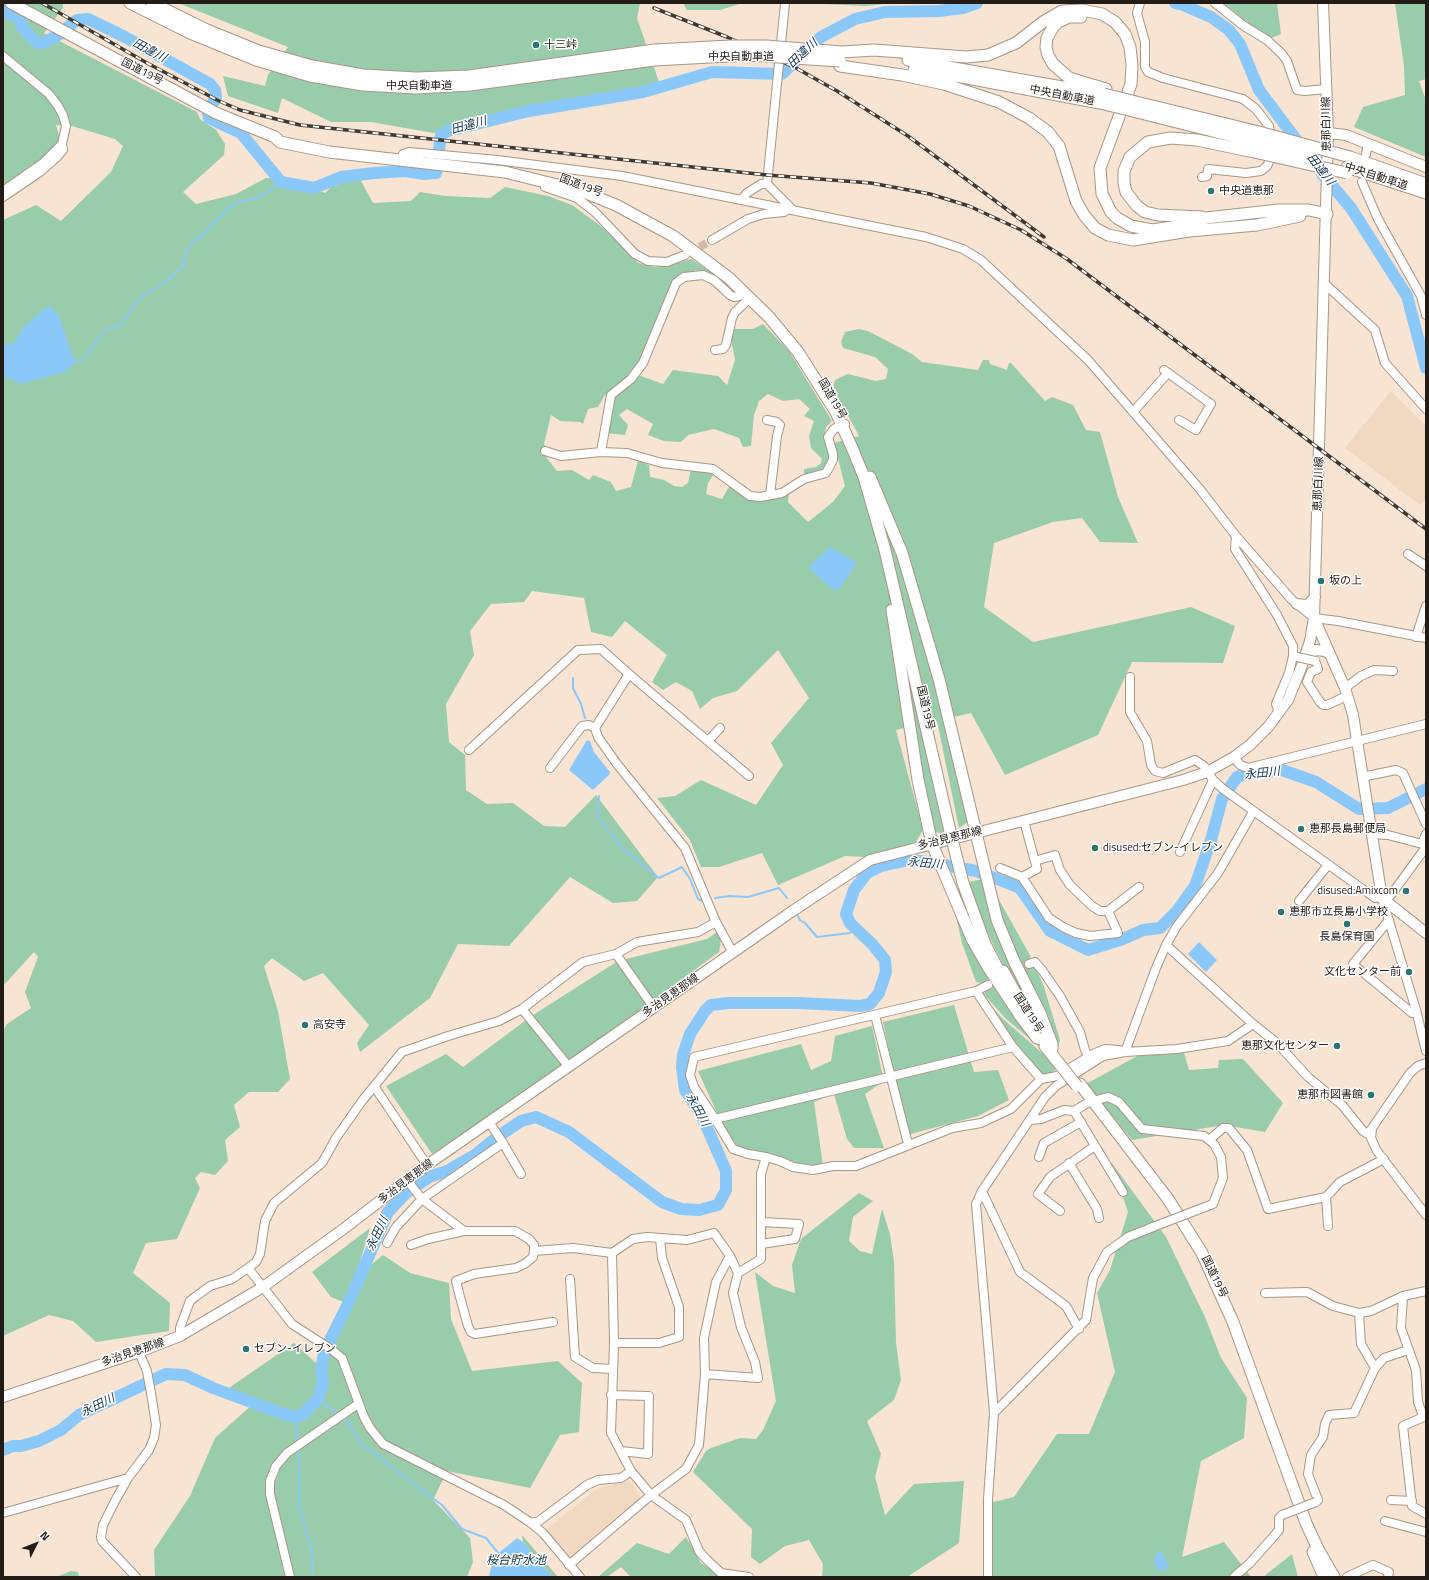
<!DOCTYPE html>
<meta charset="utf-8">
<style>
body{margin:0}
#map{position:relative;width:1429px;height:1580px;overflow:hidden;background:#f7e4d2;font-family:"Titillium Web",sans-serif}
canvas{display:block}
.frame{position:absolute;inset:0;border:4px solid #231c16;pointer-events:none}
.north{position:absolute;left:16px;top:1524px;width:40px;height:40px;-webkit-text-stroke:3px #fff;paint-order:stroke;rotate:48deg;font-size:11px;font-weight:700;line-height:16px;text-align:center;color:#231c16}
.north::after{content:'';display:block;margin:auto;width:14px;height:18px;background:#231c16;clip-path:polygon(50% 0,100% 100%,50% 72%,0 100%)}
</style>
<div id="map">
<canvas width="1429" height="1580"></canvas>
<div class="frame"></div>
<div class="north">N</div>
</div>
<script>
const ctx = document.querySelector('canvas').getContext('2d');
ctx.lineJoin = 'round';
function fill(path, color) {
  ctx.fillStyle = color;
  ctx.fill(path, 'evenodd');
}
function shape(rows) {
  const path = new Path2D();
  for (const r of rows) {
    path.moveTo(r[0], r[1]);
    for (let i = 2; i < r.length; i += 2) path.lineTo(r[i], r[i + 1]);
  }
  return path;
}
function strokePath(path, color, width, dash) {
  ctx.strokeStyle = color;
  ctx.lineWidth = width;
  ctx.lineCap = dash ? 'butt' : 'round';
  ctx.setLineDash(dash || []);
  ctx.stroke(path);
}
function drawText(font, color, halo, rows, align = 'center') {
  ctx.font = font + ' "Titillium Web","Noto Sans JP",sans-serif';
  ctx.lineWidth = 3;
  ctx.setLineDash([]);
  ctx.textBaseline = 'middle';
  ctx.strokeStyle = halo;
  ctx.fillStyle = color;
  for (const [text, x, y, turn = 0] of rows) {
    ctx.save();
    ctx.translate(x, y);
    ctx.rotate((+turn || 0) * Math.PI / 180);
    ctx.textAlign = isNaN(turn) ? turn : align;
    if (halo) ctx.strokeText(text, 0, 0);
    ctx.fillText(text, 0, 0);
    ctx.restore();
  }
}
fill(shape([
 [1391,391,1426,426,1426,499,1420,505,1345,448],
 [630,1481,641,1499,567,1560,542,1533,598,1488]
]), '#f0d8c1');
fill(shape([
 [3,3,63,3,63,8,44,33,197,112,200,119,216,130,225,144,224,155,183,192,196,204,236,194,266,178,284,177,325,193,332,186,335,186,344,181,360,179,373,203,411,201,420,192,445,196,490,198,505,187,548,196,572,205,606,230,638,263,654,267,672,265,691,259,720,278,718,280,695,270,691,275,681,274,675,282,638,375,663,384,673,370,718,376,727,385,735,360,730,334,734,329,753,329,763,324,789,351,832,421,826,427,824,441,830,455,827,465,823,470,804,475,804,469,816,467,821,463,822,459,811,448,809,436,814,421,804,416,810,409,799,399,783,401,768,394,759,401,754,415,751,446,743,447,739,438,714,429,688,435,681,442,664,441,648,435,653,424,627,409,619,415,628,425,625,435,606,433,614,399,605,395,598,407,588,409,583,424,580,422,560,421,551,415,544,444,547,449,545,453,546,457,557,471,572,470,589,480,593,475,611,482,616,491,631,487,638,461,649,465,650,477,664,480,674,486,682,487,688,483,691,468,717,469,708,483,706,494,722,499,730,485,760,499,789,493,788,502,808,522,833,502,845,486,834,443,859,436,833,388,835,380,848,374,876,381,886,379,888,369,875,357,843,348,841,342,845,332,859,329,868,331,912,354,922,362,978,370,983,360,989,360,990,364,1007,370,1009,363,1011,363,1045,401,1052,397,1073,405,1086,430,1100,432,1118,497,1138,543,1100,542,1082,518,1053,522,994,543,984,607,1033,642,1191,607,1235,626,1223,663,1132,662,1098,735,1005,775,971,713,945,719,968,822,959,828,937,721,922,724,946,832,939,833,932,830,913,726,896,730,923,830,916,842,865,857,845,856,778,885,762,853,719,867,701,867,690,840,657,798,675,796,701,780,756,805,783,765,771,743,809,698,778,650,737,691,713,698,700,709,692,691,676,682,663,690,652,682,667,655,625,621,612,637,591,632,584,598,532,591,524,602,491,604,470,631,474,655,446,704,449,742,465,755,466,790,487,804,513,803,544,826,565,827,596,795,658,877,637,901,613,903,570,877,509,946,458,944,430,998,360,1052,357,1043,369,1025,323,973,304,981,272,958,264,966,278,1011,290,1079,278,1092,249,1092,234,1105,240,1127,225,1140,228,1161,215,1175,201,1172,195,1178,200,1188,177,1239,146,1243,133,1273,170,1303,169,1331,96,1342,73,1321,49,1315,3,1336,3,1031,7,1024,31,1008,25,992,38,957,34,952,3,986,3,220,36,205,61,221,111,172,123,146,115,139,72,126,56,125,59,136,57,146,50,154,3,189],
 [178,3,640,3,637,18,660,85,527,107,444,127,434,133,371,122,331,122,282,98,278,113,228,96,223,76,265,86,268,75,288,47],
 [683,3,743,3,720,10,687,10],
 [821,3,894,3,866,6,821,4],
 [1223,3,1277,3,1281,34,1269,39],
 [1395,3,1426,3,1426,79,1419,81,1426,100,1426,157,1354,127,1363,107,1405,95,1404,66],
 [983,879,1044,1032,1011,980,986,930,968,882],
 [990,884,1031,957,1027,961,1035,966,1044,987,1060,1040,1057,1050,1011,951],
 [954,908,1050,1056,1005,1018,984,994,989,987,987,984,976,982,962,943],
 [717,932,721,940,719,952,551,1075,432,1154,386,1086,446,1054,463,1067,533,1015,618,961,707,939],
 [982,996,1003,1019,1049,1059,1057,1069,1047,1076,1041,1074,1018,1049],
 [954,1005,974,1072,998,1070,1009,1100,978,1116,907,1135,883,1022],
 [872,1026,884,1081,865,1094,884,1148,854,1148,847,1139,834,1094,814,1102,823,1166,763,1160,735,1153,698,1071,801,1044,811,1070,831,1061,835,1036],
 [1184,1053,1189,1070,1218,1068,1219,1060,1243,1059,1283,1103,1265,1132,1224,1125,1132,1140,1086,1084,1141,1054],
 [1111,1162,1166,1237,1205,1317,1221,1358,1247,1398,1244,1438,1201,1461,1182,1557,1224,1542,1251,1577,993,1577,993,1502,1014,1497,1057,1434,1089,1434,1115,1372,1097,1293,1110,1270,1128,1212],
 [859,1193,873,1201,853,1217,849,1241,860,1251,872,1254,882,1209,890,1234,894,1262,896,1343,901,1380,894,1400,867,1421,881,1454,875,1477,885,1515,914,1484,964,1481,959,1543,907,1577,822,1577,823,1564,809,1540,785,1546,760,1564,751,1557,752,1529,693,1472,706,1451,711,1448,740,1438,756,1439,763,1430,776,1401,755,1272,773,1286,795,1293,792,1265,801,1239],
 [370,1228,351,1292,361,1273,383,1255,410,1273,449,1283,451,1319,472,1371,558,1361,582,1383,579,1432,560,1435,530,1488,447,1471,433,1500,470,1538,473,1562,467,1577,155,1577,154,1550,190,1496,215,1438,254,1403,226,1390,294,1343,316,1363,346,1303,331,1297,312,1272],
 [522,1535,558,1577,552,1577,523,1542],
 [686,1537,701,1563,722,1577,631,1577,621,1567,607,1577,598,1577,637,1543,669,1554],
 [1292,1554,1298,1577,1263,1577],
 [71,1571,78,1572,79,1577,56,1577]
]), '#9ca');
fill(shape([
 [50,306,59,316,74,360,78,360,78,362,74,363,65,372,20,384,9,378,3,377,3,345,14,343,22,329,43,310],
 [830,547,857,563,839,589,833,590,808,567],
 [587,740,590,741,594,752,610,772,609,775,593,790,569,770],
 [1199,942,1217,960,1206,972,1188,954],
 [517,1538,523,1542,552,1577,489,1577,493,1558],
 [1161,1550,1169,1567,1163,1571,1156,1569,1154,1557]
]), '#8bc8fa');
strokePath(shape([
 [76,361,83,360,106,329,113,328,120,325,142,296,166,282,183,266,186,251,192,243,205,233,229,207,239,202,251,200,267,192,281,182],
 [573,678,573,688,581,704,585,718],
 [599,796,597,812,600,820,622,848,659,878,682,867,690,879,698,899,702,901],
 [715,898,729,896,748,897,779,888,787,898],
 [797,914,800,920,805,923,817,937,850,933,854,928],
 [318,1399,340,1415],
 [295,1417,298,1442],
 [343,1418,348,1422,360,1443,442,1505,462,1529,486,1538,499,1554],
 [299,1448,299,1507,312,1552,313,1577]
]), '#8bc8fa', 2);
strokePath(shape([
 [1175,3,1183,5,1211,17,1229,30,1240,44,1259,90,1304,150],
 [3,10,20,19,22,27,35,41,39,43,44,43,58,35,77,20,88,19,123,36,210,84,215,90,216,97,208,113,209,118,241,133,281,182,314,188,341,177,374,173,405,171,424,174,436,173,441,135,448,131,529,111,643,92,712,72,782,74,821,37,855,19,885,12,939,11,963,8,977,3],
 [1322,174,1351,208,1407,296,1426,368],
 [3,1450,13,1446,21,1446,39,1441,61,1430,79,1415,166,1374,185,1375,213,1388,283,1414,295,1417,302,1415,318,1399,323,1381,321,1371,324,1352,348,1304,388,1212,406,1193,429,1177,447,1171,475,1155,496,1138,521,1121,536,1117,569,1132,662,1202,681,1209,699,1210,718,1205,726,1190,726,1171,702,1116,685,1090,682,1067,683,1055,690,1034,705,1011,711,1005,728,1003,798,1003,860,1006,870,1004,879,993,886,972,885,960,873,945,850,923,846,914,854,890,867,873,881,866,909,860,929,862,976,871,1000,880,1020,888,1050,931,1088,950,1123,939,1143,930,1160,928,1177,911,1195,886,1211,840,1222,799,1237,777,1249,773,1282,770,1316,782,1359,809,1388,808,1426,789]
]), '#8bc8fa', 12);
strokePath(shape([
 [689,253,712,240],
 [988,985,1029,964]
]), '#cdbcac', 8, [8, 4]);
const minor = shape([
 [1140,3,1137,13,1145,42,1145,67,1148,72,1163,78,1243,99,1256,109,1269,126,1270,139],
 [1215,3,1244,26,1267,40,1282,54,1287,61,1297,90,1305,91,1326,89],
 [3,56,49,94,58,106,63,115,66,126,62,144],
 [403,154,409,152,497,160,622,176,926,237,963,249,981,260,1088,360,1199,488,1236,536,1292,600,1314,618,1338,621,1426,638],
 [1366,154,1368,143],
 [1202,177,1207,176,1208,169,1246,173,1261,171,1267,166,1270,160,1270,150],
 [1362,182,1378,219,1421,296,1426,315],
 [767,184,785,3],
 [545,187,577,198,595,212,635,254,648,261,667,262,685,255],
 [3,191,43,163,62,144,63,150,57,157,40,172,3,197],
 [741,200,747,193,761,184,767,184,793,210],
 [712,240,748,219,764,214,784,212],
 [1325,284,1375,330,1385,363,1426,409],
 [715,350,723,349,726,345,732,318,735,312,750,298],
 [1164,370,1211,404,1196,430,1179,420],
 [1133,412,1168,373],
 [767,420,777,422,780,425,777,436,770,495],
 [545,451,561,456,601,452,627,453,662,463,713,469,750,496,760,497,782,493,804,479,826,473,833,460,833,454,828,437,834,429,845,424],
 [601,452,611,395,631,379,643,363,676,283,684,277,703,275,714,280,730,295,734,297,739,296],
 [1236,536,1235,549,1277,615,1293,646,1293,656,1289,673,1276,704,1279,713],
 [1408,554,1426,566],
 [1416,637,1426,606],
 [1315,661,1318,669,1311,672,1307,682,1320,702,1323,705,1327,705,1347,696],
 [1130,677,1130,712,1147,741,1151,765,1155,771,1163,773,1195,760,1204,766,1213,780,1223,789,1375,898,1391,895,1426,847],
 [1345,688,1361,676,1374,670,1393,671],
 [595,728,629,674,749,776],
 [708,741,720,728],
 [469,750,578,650,601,649,629,674],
 [1234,757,1240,765,1248,768,1426,724],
 [550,768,582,726,589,725,595,728,598,737,617,764,685,848,716,922,733,953],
 [1362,777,1396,770,1403,773,1426,824],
 [1371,834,1388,835,1426,845],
 [1422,844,1426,834],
 [1180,852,1213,780],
 [1000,868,1022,877,1037,869,1024,821],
 [1022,877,1049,918,1063,927,1076,933,1090,936,1118,933,1108,911,1100,911,1092,906,1070,885,1060,870,1055,855,1035,861],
 [1382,898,1416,1010,1426,1051],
 [1299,901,1328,865],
 [1108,911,1139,887],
 [1389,920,1353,964,1412,1013,1416,1010],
 [1166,945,1253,1024,1277,1043,1308,1077,1342,1105,1363,1131,1368,1134,1410,1073,1418,1066,1426,1063],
 [616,954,654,1008],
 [1029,964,1035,962,1042,970,1060,996,1080,1032,1085,1050,1088,1056],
 [976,991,988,985],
 [522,1009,569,1067],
 [875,1015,908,1144],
 [1125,1052,1156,968,1166,945,1177,926,1218,873,1253,812],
 [374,1086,427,1165],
 [1074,1111,1123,1192],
 [715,1119,694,1087,690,1075,694,1057,976,991,1013,1047,1041,1079],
 [1030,1120,1041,1119,1064,1110,1074,1111,1089,1102,1108,1097,1119,1102,1142,1129,1204,1136,1214,1144,1221,1157,1223,1178,1213,1204,1192,1212],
 [489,1122,503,1143],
 [1372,1129,1371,1138,1377,1151,1426,1215],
 [1209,1140,1223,1128,1229,1128,1247,1150,1268,1209,1326,1197,1340,1182,1384,1159],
 [766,1157,748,1154,733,1149,715,1119,1013,1047],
 [1039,1157,1044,1143,1081,1122],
 [1069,1163,1097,1209,1099,1218],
 [407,1180,422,1199,464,1231,515,1231,529,1239,534,1245,534,1251,573,1248,612,1253,633,1239,647,1237,687,1240,714,1233,730,1256,738,1273,733,1293,741,1327,755,1362,758,1378,705,1374],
 [982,1191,1020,1272,1066,1306,1079,1329],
 [1326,1197,1328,1226],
 [1060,1211,1038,1194,1050,1177,1095,1146],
 [761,1222,799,1224,795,1239,761,1244],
 [387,1243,396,1227,422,1199,503,1143,521,1174],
 [411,1245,428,1239,464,1231],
 [534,1251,533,1257,526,1263,516,1268,474,1274,456,1281,460,1297,468,1326,471,1332,475,1334,553,1322],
 [612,1253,614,1343,611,1433,631,1471,651,1495,686,1520,699,1551,706,1559,721,1573,749,1577],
 [738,1273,761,1259,761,1174,766,1157,780,1161,793,1167,813,1170,833,1166,856,1166,952,1128,981,1123,1011,1109,1041,1079,1057,1076,1093,1054,1105,1049,1119,1050],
 [570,1279,575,1357,593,1368,613,1369],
 [1265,1293,1307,1292,1333,1306,1359,1313],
 [1403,1296,1401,1328,1416,1370,1418,1402,1423,1416],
 [180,1336,180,1328,184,1317,190,1301,195,1297,210,1286,232,1279,248,1268],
 [614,1343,659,1343,679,1337,679,1307,662,1258,660,1238],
 [1375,1368,1384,1358,1408,1350],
 [611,1395,649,1396,648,1454,621,1451],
 [994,1413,1086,1320,1093,1278,1107,1252,1128,1237,1153,1227],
 [1426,1416,1403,1426,1412,1506,1426,1514],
 [1391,1500,1412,1501],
 [1316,1502,1318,1500,1308,1474,1311,1455,1323,1437,1325,1424,1329,1415,1354,1413,1375,1368,1361,1344,1359,1313,1371,1311,1403,1296,1426,1291],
 [3,1513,128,1478],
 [1385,1521,1426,1532],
 [531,1523,539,1521,587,1485,598,1480,621,1478,631,1471],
 [569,1565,651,1495,686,1469,699,1445,705,1374,704,1338,716,1282,730,1256],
 [136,1577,102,1541,101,1537,103,1525,115,1501,128,1478,149,1450,154,1438,156,1425,151,1393,147,1371,139,1352],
 [290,1577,270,1494,270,1481,276,1466,287,1453,358,1404],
 [580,1577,543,1533,531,1523,504,1505,383,1444,370,1428,364,1417,342,1358,332,1350,292,1324,248,1268,256,1262,260,1254,265,1221,274,1203,322,1163,336,1138,362,1101,402,1052,448,1036,499,1021,522,1009,583,962,616,954,637,942,698,932,716,922],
 [988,1577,988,1499,994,1413,976,1204,982,1191,1045,1097,1056,1086,1103,1056,1125,1052,1177,1049,1228,1041,1253,1024],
 [1234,1577,1250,1563,1273,1537,1279,1530,1279,1518,1282,1515],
 [1347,1577,1373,1565,1389,1572,1388,1577]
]);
const major = shape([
 [1323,3,1328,133,1327,171,1314,618,1345,688,1353,715,1382,898,1426,933],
 [1328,133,1346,135,1426,167],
 [1297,604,1305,605,1309,604,1315,597],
 [1305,656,1316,650,1325,651,1330,654],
 [3,1397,139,1352,180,1336,263,1287,342,1230,427,1165,794,910,870,860,1183,780,1207,772,1234,757,1250,745,1268,727,1288,700,1301,668,1310,641,1314,618]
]);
const highway = shape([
 [11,3,216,113,275,137,280,142,329,152,505,172,581,191,616,205,673,236,729,278,769,317,798,352,836,412,853,450,864,477,885,550,950,831],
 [130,3,190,33,256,60,310,76,363,85,416,88,470,85,654,60],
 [152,3,207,30,259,51,312,66,363,75,416,78,469,76,655,50],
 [1081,17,1069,17,1058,22,1053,27,1047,38,1046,47,1048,55,1053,64,1069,78,1106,89],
 [842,52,874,50,966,57,988,55,1016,43,1043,22,1062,11,1082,10,1102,14,1115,22,1125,34,1130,47,1132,65,1131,84,1100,168,1102,194,1111,212,1117,218,1131,226,1152,230,1193,224,1206,218,1279,210,1309,210,1327,214],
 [908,60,1102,94],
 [840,66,902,75,944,84,999,102,1029,118,1048,132,1059,146,1076,201,1084,215,1095,228,1108,235,1133,240,1189,231,1257,225,1300,216],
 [914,70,962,77,1100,103],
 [1136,102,1259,132],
 [1133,111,1256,142],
 [1350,157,1426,184],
 [1347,167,1426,193],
 [1202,217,1158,215,1145,212,1137,206,1126,192,1124,183,1124,171,1130,157,1148,142,1171,138,1197,140,1254,152],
 [870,477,902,553,939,679,997,920,1014,961,1040,1013,1052,1044,1052,1049],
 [892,610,918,780,932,844,972,939,988,967,1021,1017,1037,1038,1041,1039],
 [963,883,985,944,1003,979],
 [1003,971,1027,1013],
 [1045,1046,1061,1066],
 [1080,1084,1168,1199,1202,1253,1233,1322,1306,1523,1318,1549,1334,1577],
 [1313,1552,1324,1577]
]);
strokePath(minor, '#a89786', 10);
strokePath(major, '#a89786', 12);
strokePath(highway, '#a89786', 13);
strokePath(minor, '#fff', 8);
strokePath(major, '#fff', 10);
strokePath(highway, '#fff', 11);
const rail = shape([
 [42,3,147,63,219,101,240,110,300,125,767,175,871,183,930,194,969,206,1021,230,1067,259,1426,529],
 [654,8,727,37,796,68,837,91,908,136,1044,237]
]);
strokePath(rail, '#413830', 3.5);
strokePath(rail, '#fff', 2, [6]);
const minorBridge = shape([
 [1297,657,1315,661],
 [1153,1227,1192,1212],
 [1282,1515,1316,1502]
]);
const highwayBridge = shape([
 [655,50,730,46,766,46,842,52],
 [654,60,748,55,840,61],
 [1104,94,1136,102],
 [1100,103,1133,111],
 [1259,132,1350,157],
 [1256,142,1314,158],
 [1254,152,1347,173],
 [950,831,963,883],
 [1061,1066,1077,1086]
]);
strokePath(minorBridge, '#a89786', 10, []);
strokePath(highwayBridge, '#a89786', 13, []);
strokePath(minorBridge, '#fff', 8);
strokePath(highwayBridge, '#fff', 11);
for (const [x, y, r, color] of [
 [536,45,4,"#2b7573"],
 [1211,191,4,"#2b7573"],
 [1321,581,4,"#2b7573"],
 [1301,829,4,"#2b7573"],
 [1095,848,4,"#2b7573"],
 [1406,891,4,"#2b7573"],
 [1281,912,4,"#2b7573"],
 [1347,924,4,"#2b7573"],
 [1409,972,4,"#2b7573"],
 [305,1025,4,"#2b7573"],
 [1337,1046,4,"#2b7573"],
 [1371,1095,4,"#2b7573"],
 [246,1349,4,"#2b7573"]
]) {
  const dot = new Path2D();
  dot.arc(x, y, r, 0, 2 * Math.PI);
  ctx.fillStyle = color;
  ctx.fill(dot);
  strokePath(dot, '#fff', 1.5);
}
drawText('11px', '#231c16', '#fff', [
 ["十三峠",544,45],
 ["中央道恵那",1219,191],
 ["坂の上",1329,581],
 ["恵那長島郵便局",1309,829],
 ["disused:セブン-イレブン",1103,848],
 ["disused:Amixcom",1398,891,"right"],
 ["恵那市立長島小学校",1289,912],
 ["長島保育園",1347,937,"center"],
 ["文化センター前",1401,972,"right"],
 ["高安寺",313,1025],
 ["恵那文化センター",1329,1046,"right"],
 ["恵那市図書館",1363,1095,"right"],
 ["セブン-イレブン",254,1349]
], 'left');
drawText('11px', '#231c16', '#fff', [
 ["中央自動車道",741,57],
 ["国道19号",142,72,27],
 ["中央自動車道",419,86],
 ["中央自動車道",1062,96,11],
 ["恵那白川線",1327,124,-91],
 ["中央自動車道",1376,177,18],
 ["国道19号",581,186,20],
 ["国道19号",832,399,60],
 ["恵那白川線",1319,484,-88],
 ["国道19号",925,708,77],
 ["多治見恵那線",950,839,-14],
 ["多治見恵那線",671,996,-35],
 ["国道19号",1028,1013,57],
 ["多治見恵那線",406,1182,-37],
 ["国道19号",1214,1277,64],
 ["多治見恵那線",133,1353,-19]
]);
drawText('italic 12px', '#15364f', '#fff', [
 ["田違川",149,51,28],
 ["田違川",803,54,-43],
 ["田違川",469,126,-15],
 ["田違川",1320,170,52],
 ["永田川",1262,774,-6],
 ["永田川",925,864,5],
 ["永田川",697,1110,61],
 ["永田川",378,1234,-65],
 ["永田川",98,1406,-26],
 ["桜台貯水池",516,1561]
]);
</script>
